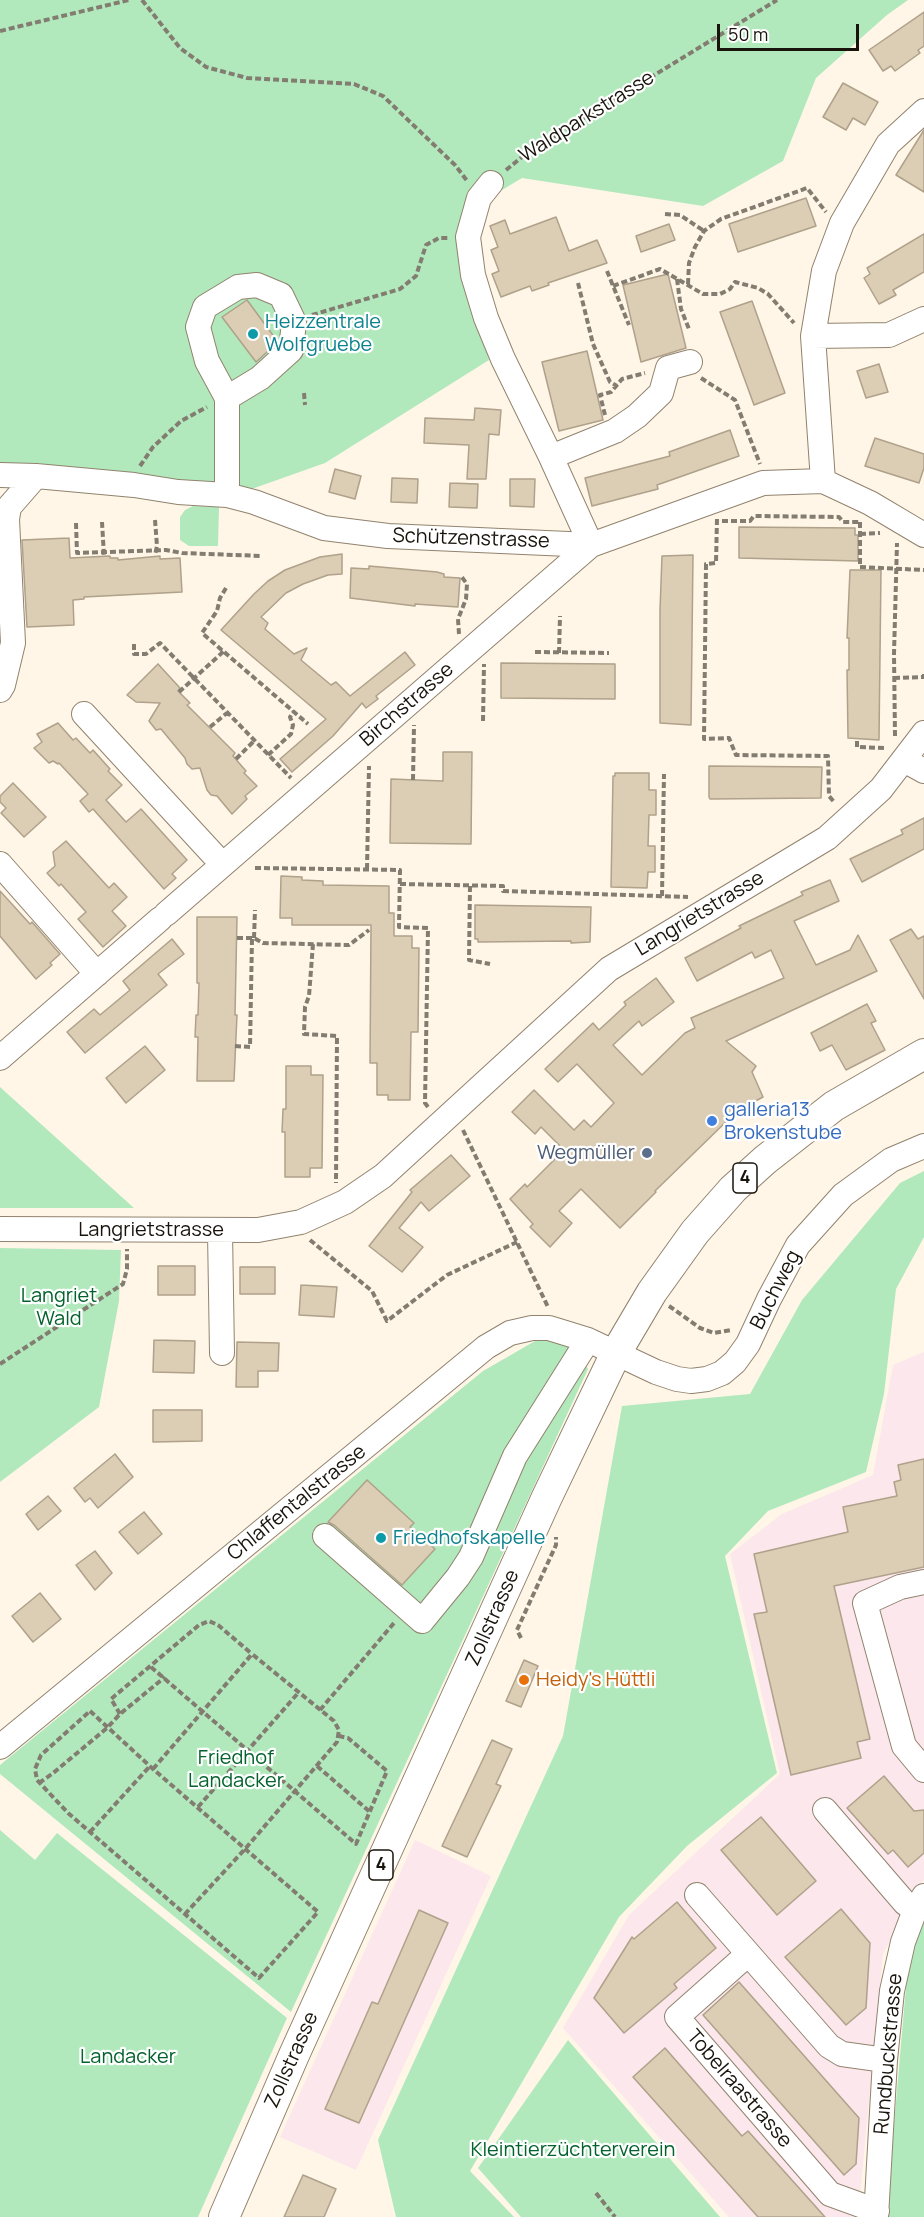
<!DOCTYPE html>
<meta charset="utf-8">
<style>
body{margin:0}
#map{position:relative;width:924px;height:2217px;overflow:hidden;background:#fff6e7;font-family:Manrope,sans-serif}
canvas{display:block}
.scale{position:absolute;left:717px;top:24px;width:142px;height:27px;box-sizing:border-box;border:3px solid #18130b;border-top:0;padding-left:8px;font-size:18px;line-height:21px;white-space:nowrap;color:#18130b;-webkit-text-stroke:4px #fff;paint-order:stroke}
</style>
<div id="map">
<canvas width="924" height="2217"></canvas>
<div class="scale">50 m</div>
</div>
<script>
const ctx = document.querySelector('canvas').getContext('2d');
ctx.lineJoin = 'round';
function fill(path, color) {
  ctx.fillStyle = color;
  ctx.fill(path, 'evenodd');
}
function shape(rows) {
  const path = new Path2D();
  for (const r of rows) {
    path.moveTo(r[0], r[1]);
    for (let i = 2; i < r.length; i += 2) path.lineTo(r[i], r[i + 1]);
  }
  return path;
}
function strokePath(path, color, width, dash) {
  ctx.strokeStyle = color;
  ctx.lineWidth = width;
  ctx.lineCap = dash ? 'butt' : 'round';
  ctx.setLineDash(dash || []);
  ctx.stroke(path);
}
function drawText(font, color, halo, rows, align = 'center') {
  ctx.font = font + ' Manrope,sans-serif';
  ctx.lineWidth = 4.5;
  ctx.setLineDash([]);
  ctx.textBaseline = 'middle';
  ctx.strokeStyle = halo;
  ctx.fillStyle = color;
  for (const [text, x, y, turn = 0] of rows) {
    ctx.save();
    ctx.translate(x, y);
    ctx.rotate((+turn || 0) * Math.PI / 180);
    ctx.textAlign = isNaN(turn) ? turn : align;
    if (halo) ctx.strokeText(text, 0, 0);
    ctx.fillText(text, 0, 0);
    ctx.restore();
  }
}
fill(shape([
 [924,1352,924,1879,883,1954,858,2217,729,2217,563,2028,629,1915,780,1774,730,1554,782,1514,873,1475,893,1365],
 [415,1840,491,1876,356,2170,280,2137]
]), '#fce7ec');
fill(shape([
 [0,0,908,0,887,15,816,78,783,161,703,206,522,178,464,213,463,266,489,360,325,463,246,491,36,463,0,465],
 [193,506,219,507,218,546,189,546,180,540,180,517,185,510],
 [0,1087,134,1208,0,1208],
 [924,1171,924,1237,896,1289,884,1394,866,1472,768,1511,725,1556,777,1773,687,1846,619,1917,470,2171,514,2217,396,2217,378,2140,563,1736,622,1406,750,1394,802,1300,900,1183],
 [0,1248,121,1250,119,1301,99,1407,0,1482],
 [542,1337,575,1347,588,1369,291,2012,0,1774,0,1765,483,1371],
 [0,1830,35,1860,57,1833,287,2018,198,2217,0,2217],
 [924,1920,924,2217,886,2217,909,1952],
 [568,2040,720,2217,521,2217,478,2168]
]), '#b1e9bd');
const building = shape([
 [924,12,924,46,918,50,920,53,895,71,891,66,883,71,869,50,924,12],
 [843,83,878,102,865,125,853,118,846,130,823,117,843,83],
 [924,130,924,192,896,175,924,130],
 [806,198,816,226,738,252,729,224,806,198],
 [556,217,569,251,597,240,607,263,548,283,549,285,532,291,530,286,501,297,492,274,499,271,491,250,498,247,490,226,505,220,510,234,556,217],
 [669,224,675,240,641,252,636,236,669,224],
 [924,234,924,272,893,290,896,295,879,304,864,278,870,274,867,268,924,234],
 [668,274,686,348,641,362,623,285,668,274],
 [247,300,278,342,256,362,222,317,247,300],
 [752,301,785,393,754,405,720,312,752,301],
 [587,351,603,420,559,431,542,362,587,351],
 [879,364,888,392,866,398,857,371,879,364],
 [475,408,501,410,499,435,489,434,486,479,467,479,469,445,424,443,425,418,474,420,475,408],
 [730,430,739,456,657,485,658,489,592,506,585,478,670,456,669,452,730,430],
 [875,438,924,454,924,468,919,483,865,466,875,438],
 [335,469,361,476,355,499,329,492,335,469],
 [392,478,418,479,417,503,391,502,392,478],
 [510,479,535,479,534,507,510,506,510,479],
 [450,483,478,484,477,508,449,507,450,483],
 [739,527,855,528,855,535,858,535,858,561,739,558,739,527],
 [69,538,70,558,110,556,110,558,118,558,118,560,160,556,160,559,180,558,182,592,84,597,84,599,73,600,74,625,27,627,22,540,69,538],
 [342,554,342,574,328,575,303,584,286,593,261,617,268,623,265,629,294,654,307,648,301,660,331,685,336,682,350,696,405,652,415,665,376,696,378,699,366,708,362,703,333,736,292,772,280,759,326,719,221,630,254,594,268,581,285,570,320,557,342,554],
 [693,555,691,725,660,723,660,610,662,556,693,555],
 [369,566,437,572,444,574,444,577,460,578,458,607,415,604,415,606,350,598,351,568,369,569,369,566],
 [850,570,881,570,879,740,848,738,847,670,849,670,849,638,847,638,850,570],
 [501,663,615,664,615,699,501,698,501,663],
 [158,664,180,688,178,691,190,703,187,705,235,753,233,756,246,771,244,773,257,786,245,796,247,799,232,814,217,796,211,795,207,790,200,768,192,769,187,764,185,758,161,729,156,730,149,721,160,703,136,702,127,695,158,664],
 [58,723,73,740,76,738,90,753,93,750,110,769,108,771,122,785,106,800,126,822,141,809,187,860,172,874,176,878,164,889,93,809,89,812,80,801,88,794,59,763,58,764,53,761,49,763,34,748,42,742,37,734,58,723],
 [443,752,472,752,471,844,390,843,391,779,443,781,443,752],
 [709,766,822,767,821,798,710,799,709,797,709,766],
 [615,773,649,773,649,790,656,790,656,815,649,815,648,846,655,846,655,872,648,872,647,888,611,887,613,776,615,776,615,773],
 [13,783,46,817,24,837,1,813,6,808,0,802,0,796,13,783],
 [924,818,924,849,862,882,850,859,903,834,901,830,924,818],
 [66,841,109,888,114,883,127,897,112,911,126,926,103,947,78,919,86,912,61,884,59,886,47,873,55,866,53,852,66,841],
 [281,876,302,877,302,880,323,881,323,885,389,886,389,913,394,913,394,936,412,936,412,948,419,948,418,1032,411,1032,410,1100,388,1100,388,1095,377,1095,377,1063,370,1063,371,925,292,925,292,918,280,918,281,876],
 [830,880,839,901,794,921,816,965,850,950,858,935,877,971,726,1041,756,1066,752,1072,763,1097,750,1104,751,1109,732,1116,655,1191,656,1192,620,1228,581,1189,559,1211,572,1223,550,1247,530,1227,533,1224,510,1199,525,1184,527,1187,564,1150,541,1127,535,1134,512,1112,534,1090,574,1130,584,1120,591,1127,614,1103,577,1064,558,1082,545,1069,593,1023,599,1030,626,1005,624,1002,656,978,674,1002,642,1026,639,1021,613,1045,642,1075,685,1033,695,1028,691,1018,784,978,771,950,755,958,752,952,697,981,685,958,741,928,739,926,803,895,801,892,830,880],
 [0,891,30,924,32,922,60,954,50,963,52,965,36,979,0,936,0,891],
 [475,905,591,907,590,942,571,943,571,941,478,942,478,939,475,939,475,905],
 [197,917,237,917,235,1015,237,1015,234,1081,197,1081,198,1037,195,1037,196,1015,198,1015,199,983,197,983,197,917],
 [911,929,918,939,924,936,924,999,890,940,911,929],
 [172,939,184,954,158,974,167,985,85,1053,67,1032,94,1009,100,1015,130,990,123,981,172,939],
 [867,1004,876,1021,871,1023,885,1050,846,1070,832,1045,820,1051,811,1033,867,1004],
 [145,1046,165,1070,126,1103,106,1078,145,1046],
 [286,1066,311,1066,311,1075,323,1075,322,1168,310,1168,310,1177,285,1177,285,1132,282,1132,283,1109,286,1109,286,1066],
 [451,1155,470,1176,429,1211,421,1202,399,1228,423,1247,402,1272,369,1246,412,1192,410,1190,451,1155],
 [158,1266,195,1266,195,1295,158,1295,158,1266],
 [240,1267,275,1267,275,1294,240,1294,240,1267],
 [301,1285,337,1287,334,1317,299,1315,301,1285],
 [154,1340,195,1341,194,1373,153,1372,154,1340],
 [237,1342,279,1343,278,1371,258,1371,258,1387,236,1387,237,1342],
 [153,1410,202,1410,202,1441,153,1442,153,1410],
 [115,1454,133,1477,98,1508,90,1498,85,1502,74,1488,115,1454],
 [924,1459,924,1567,834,1586,870,1739,857,1742,861,1758,791,1775,754,1614,767,1612,754,1554,848,1532,843,1507,897,1496,894,1482,901,1480,898,1465,924,1459],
 [367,1480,414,1523,410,1527,435,1549,402,1585,334,1525,328,1522,367,1480],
 [48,1496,61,1511,38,1530,26,1514,48,1496],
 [144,1512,162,1534,138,1554,119,1532,144,1512],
 [95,1551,112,1573,95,1590,76,1565,95,1551],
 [40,1593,61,1619,33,1642,12,1616,40,1593],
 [524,1660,538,1666,521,1707,506,1701,524,1660],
 [492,1740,512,1749,496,1784,501,1786,467,1857,442,1846,492,1740],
 [884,1776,914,1811,924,1810,924,1853,908,1867,893,1850,888,1854,847,1808,884,1776],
 [761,1817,816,1881,777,1915,721,1850,761,1817],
 [677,1902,716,1948,674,1984,677,1988,624,2033,594,1998,632,1937,634,1939,677,1902],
 [841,1909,870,1943,866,2008,846,2025,785,1957,841,1909],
 [419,1910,448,1923,359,2123,325,2109,372,2002,378,2004,419,1910],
 [739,1982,859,2118,856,2164,844,2175,703,2015,739,1982],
 [665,2048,742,2136,748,2131,825,2217,758,2217,633,2077,665,2048],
 [303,2175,336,2189,324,2217,284,2217,303,2175]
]);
fill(building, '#dccdb5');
strokePath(building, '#afa18a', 1.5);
const minor = shape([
 [924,111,888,144,842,223,824,271,813,336,889,335,924,319],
 [491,183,479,198,468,237,473,275,486,318,503,359,551,457,591,545],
 [813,336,823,481],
 [551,457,615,431,637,416,661,393,668,368,690,362],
 [0,475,36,476,134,485,178,492,227,495,254,502,324,528,388,536,591,545,763,483,823,481,870,503,924,535],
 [227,495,227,398,207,361,198,327,205,307,238,287,257,285,281,295,294,322,291,350,260,378,227,398],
 [0,690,3,685,13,643,7,519,9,507,36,476],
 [84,714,222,864],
 [904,760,924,771],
 [0,864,97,974],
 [166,914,591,545],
 [0,1058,160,919],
 [0,1229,258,1230,301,1222,345,1202,383,1176,609,969,827,838,881,789,924,733],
 [220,1232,222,1353],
 [325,1536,422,1621,458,1577,471,1557,515,1456,588,1340],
 [924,1582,900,1587,865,1603,904,1746,924,1770],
 [0,1747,486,1347,510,1333,532,1328,549,1328,588,1340,656,1372,677,1379,691,1381,707,1379,722,1373,735,1362,748,1344,769,1299,798,1245,843,1195,891,1160,924,1146],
 [825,1810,905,1903,915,1910],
 [697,1895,829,2046,842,2054,885,2060],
 [748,1954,677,2017,830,2194,877,2211],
 [876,2217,885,2060,892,1991,903,1942,915,1910,924,1896]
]);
const major = shape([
 [224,2217,294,2055,547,1497,616,1353,652,1292,695,1232,733,1189,765,1160,834,1106,924,1054]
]);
strokePath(minor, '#91836e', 26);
strokePath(major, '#91836e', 32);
strokePath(shape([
 [142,0,180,48,206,67,247,78,354,84,383,96,455,165,468,182],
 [0,31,129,0],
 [506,170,527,153,777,0],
 [665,214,680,215,704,231],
 [607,271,629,325],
 [677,279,681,309,689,329],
 [578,283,593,344,610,382,617,386],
 [688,284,689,263,695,247,704,231,721,219,807,188,826,212],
 [613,286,660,269,703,294,720,294,730,289,735,282,758,288,768,294,794,323],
 [312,315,400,289,416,276,426,245,439,238,449,238],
 [701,378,735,400,760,464],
 [304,393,305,405],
 [605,415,600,395,611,392,622,379,645,373],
 [140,466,153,447,181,421,207,407],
 [717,519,716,563,706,564,704,739,729,738,736,755,828,756,829,796,835,803],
 [155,520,157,546,155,555],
 [722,521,750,521,754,516,839,517,843,522,859,522],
 [102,522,104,556],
 [860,522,860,567,924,570],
 [76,523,77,553,166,550,182,553,262,556],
 [860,534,880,533],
 [226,588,220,598,217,611,202,633,308,724],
 [459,634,458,619,466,599,467,584,461,576],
 [134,644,134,654,146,654,160,643,291,778],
 [535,652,609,653],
 [559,653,560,616],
 [894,678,924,677,924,674],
 [179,692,224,651],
 [483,721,484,664],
 [210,727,227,713],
 [895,736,894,654,897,543],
 [857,741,857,747,885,748],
 [268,755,291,734,293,725,290,717,294,711],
 [236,759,254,741],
 [413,780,414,725],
 [255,868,400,870,399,927,428,928,425,1103,428,1107],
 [367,869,369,766],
 [400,884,503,886,503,891,688,897],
 [470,886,469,960,490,964],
 [662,896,664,774],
 [237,938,254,938,263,943,349,945,369,930],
 [254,938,255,910],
 [313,944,309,996,305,1007,304,1034,337,1036,336,1183],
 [235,1046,250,1047,252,938],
 [463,1130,548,1307],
 [310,1240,372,1291,387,1321,447,1275,517,1242],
 [669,1306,700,1328,714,1333,731,1330],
 [0,1364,123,1284,127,1269,127,1249],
 [521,1638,517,1630,556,1545,556,1537],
 [151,1667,356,1844,387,1771,348,1738,339,1736],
 [320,1710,394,1623],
 [90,1711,153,1769,318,1912,259,1978,68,1813,37,1780,35,1769,41,1755,90,1711],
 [120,1714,111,1699,199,1625,209,1621,218,1625,252,1654],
 [317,1766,370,1812],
 [153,1769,252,1654,334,1721,339,1730,337,1742,245,1849,185,1914],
 [39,1783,52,1774,107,1728,120,1714,165,1677],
 [198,1807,299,1692],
 [90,1832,150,1766],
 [596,2193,615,2217]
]), '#837d71', 4, [6, 3]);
strokePath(minor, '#fff', 24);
strokePath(major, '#fff', 30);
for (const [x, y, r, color] of [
 [253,334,6,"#0f9aa8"],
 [712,1121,6,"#3f7fe0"],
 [647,1153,6,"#5c6f8a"],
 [381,1538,6,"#0f9aa8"],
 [524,1680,6,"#e8710a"]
]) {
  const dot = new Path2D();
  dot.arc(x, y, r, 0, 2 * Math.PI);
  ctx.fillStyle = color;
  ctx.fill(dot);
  strokePath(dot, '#fff', 2);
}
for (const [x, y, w] of [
 [745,1178,24],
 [381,1865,24]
]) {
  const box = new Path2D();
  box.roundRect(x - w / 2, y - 15, w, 30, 4.5);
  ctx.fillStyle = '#fff';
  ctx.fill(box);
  strokePath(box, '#18130b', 1.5);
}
drawText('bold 18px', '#18130b', null, [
 ["4",745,1178],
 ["4",381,1865]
]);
drawText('20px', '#18130b', '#fff', [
 ["Waldparkstrasse",587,117,-32],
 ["Schützenstrasse",471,539,2],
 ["Birchstrasse",407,705,-41],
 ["Langrietstrasse",700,914,-31],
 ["Langrietstrasse",151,1230],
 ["Buchweg",776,1290,-63],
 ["Chlaffentalstrasse",297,1503,-39],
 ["Zollstrasse",493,1618,-66],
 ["Rundbuckstrasse",889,2054,-85],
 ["Zollstrasse",292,2060,-66],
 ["Tobelraastrasse",739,2089,49]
]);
drawText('20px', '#0d838f', '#fff', [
 ["Heizzentrale",265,322],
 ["Wolfgruebe",265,345],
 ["Friedhofskapelle",393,1538]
], 'left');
drawText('20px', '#366cbe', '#fff', [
 ["galleria13",724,1110],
 ["Brokenstube",724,1133]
], 'left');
drawText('20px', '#4e5e75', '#fff', [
 ["Wegmüller",635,1153]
], 'right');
drawText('20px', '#04622d', '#fff', [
 ["Langriet",59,1296],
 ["Wald",59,1319],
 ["Friedhof",236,1758],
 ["Landacker",236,1781],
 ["Landacker",128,2057],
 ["Kleintierzüchterverein",573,2150]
]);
drawText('20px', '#c56008', '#fff', [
 ["Heidy's Hüttli",536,1680]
], 'left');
</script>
